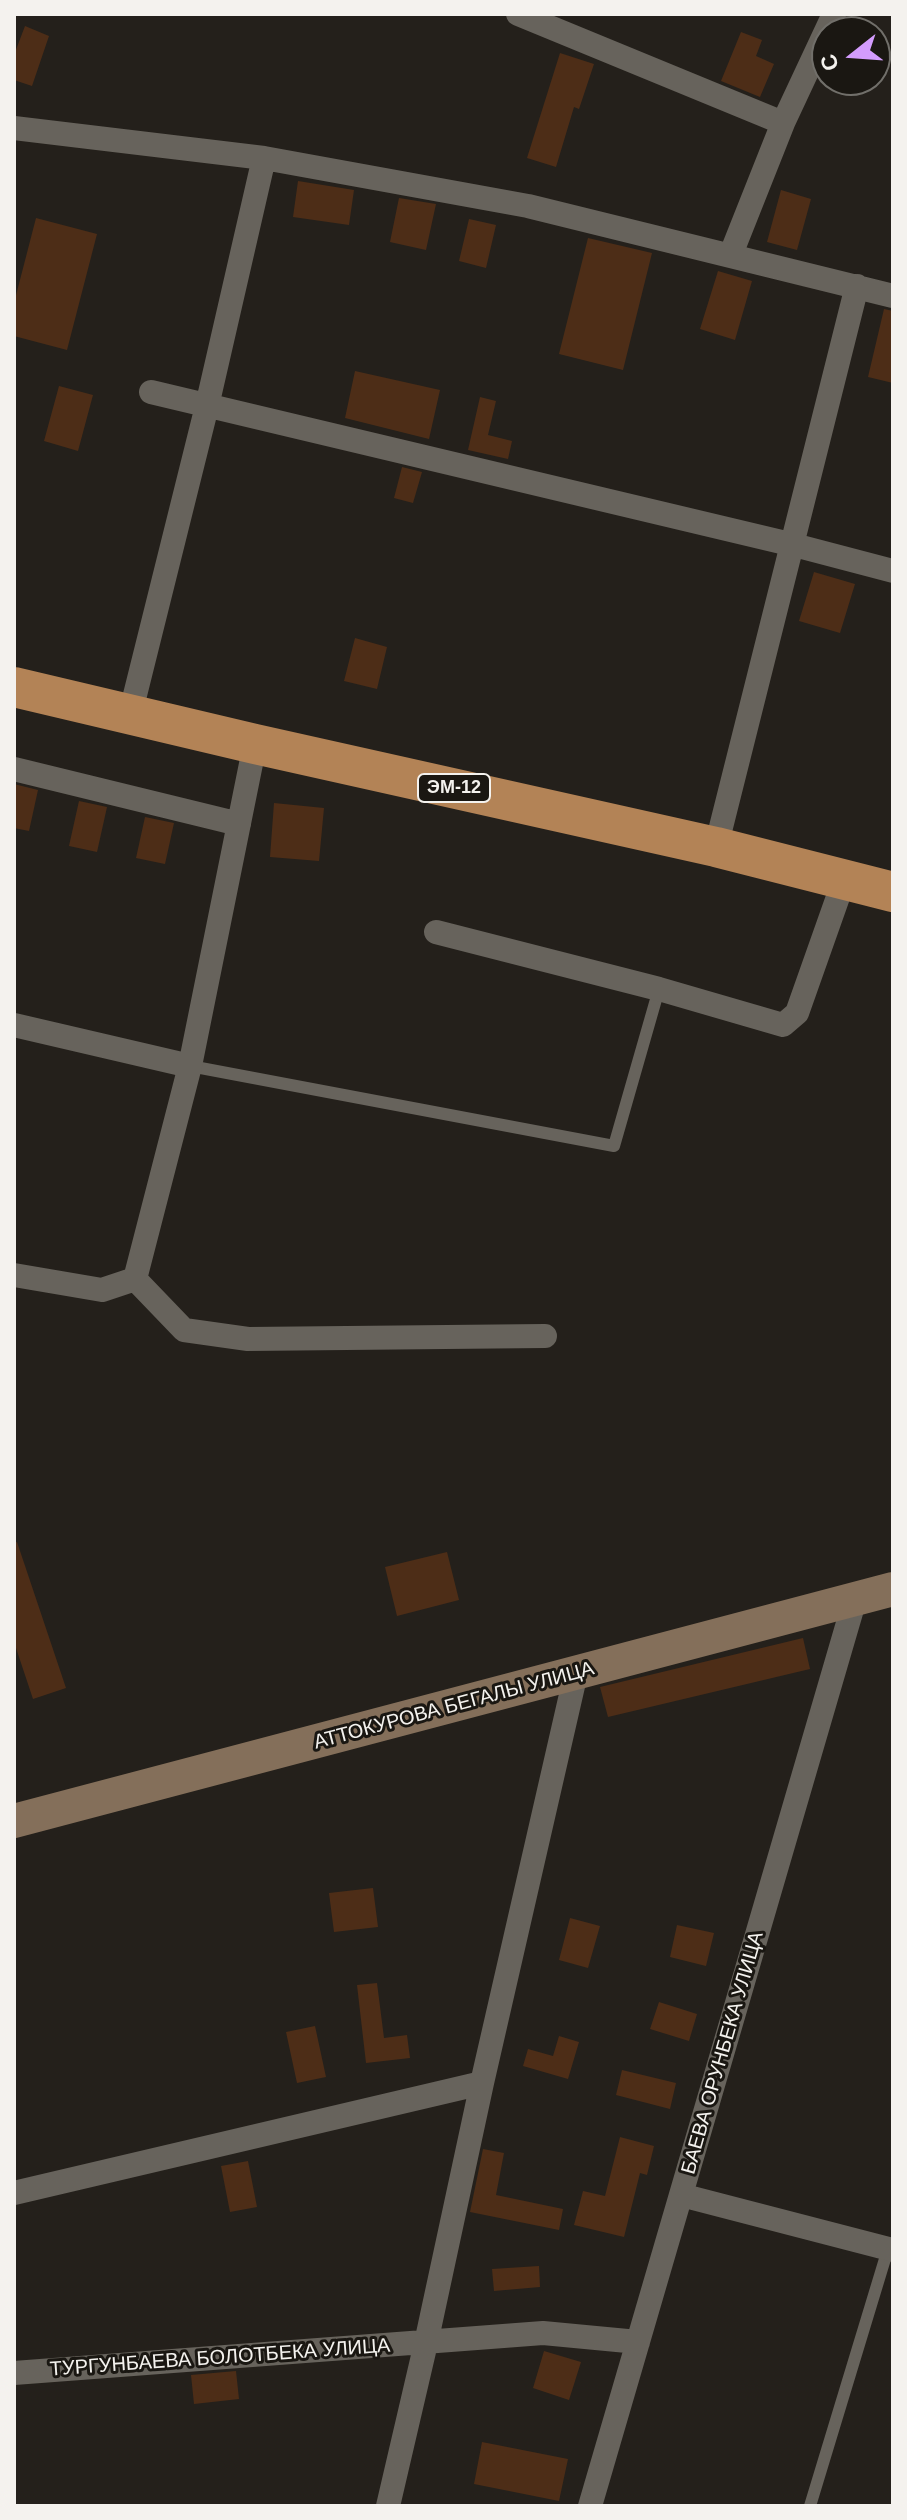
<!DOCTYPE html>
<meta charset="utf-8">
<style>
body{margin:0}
#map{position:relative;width:907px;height:2520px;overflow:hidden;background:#24201b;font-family:Helvetica,sans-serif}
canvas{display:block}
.frame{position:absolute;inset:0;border:16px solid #f4f2ee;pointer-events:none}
.north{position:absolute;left:811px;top:16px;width:80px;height:80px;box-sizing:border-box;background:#1a1712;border:2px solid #716f6a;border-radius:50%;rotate:253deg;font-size:22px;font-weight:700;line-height:32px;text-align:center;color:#f4f2ee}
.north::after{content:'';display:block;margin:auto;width:28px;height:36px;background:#d39cfd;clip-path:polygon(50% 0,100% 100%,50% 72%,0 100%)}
</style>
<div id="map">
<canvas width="907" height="2520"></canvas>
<div class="frame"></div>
<div class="north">С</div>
</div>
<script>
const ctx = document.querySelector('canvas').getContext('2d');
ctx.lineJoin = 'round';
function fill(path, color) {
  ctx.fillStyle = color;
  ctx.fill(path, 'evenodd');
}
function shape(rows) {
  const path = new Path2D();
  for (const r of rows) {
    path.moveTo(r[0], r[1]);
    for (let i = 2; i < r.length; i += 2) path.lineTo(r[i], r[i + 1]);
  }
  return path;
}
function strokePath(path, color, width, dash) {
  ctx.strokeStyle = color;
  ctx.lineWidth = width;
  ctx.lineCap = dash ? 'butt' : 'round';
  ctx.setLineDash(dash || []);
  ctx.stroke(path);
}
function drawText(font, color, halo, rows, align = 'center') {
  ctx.font = font + ' Helvetica,sans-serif';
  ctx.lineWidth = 6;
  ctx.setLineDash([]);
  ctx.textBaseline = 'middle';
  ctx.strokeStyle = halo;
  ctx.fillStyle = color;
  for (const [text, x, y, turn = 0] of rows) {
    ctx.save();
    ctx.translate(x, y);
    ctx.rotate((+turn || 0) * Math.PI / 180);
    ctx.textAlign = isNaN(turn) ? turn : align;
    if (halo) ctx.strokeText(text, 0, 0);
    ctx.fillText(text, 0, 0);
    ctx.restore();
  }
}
fill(shape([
 [25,26,49,36,32,86,14,80,14,55],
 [741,32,762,40,756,56,774,64,760,97,721,81],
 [560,53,594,64,579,109,574,107,556,167,527,158],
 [298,181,354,190,349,225,293,217],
 [781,190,811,199,797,250,767,242],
 [399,198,436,204,426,250,390,242],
 [36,218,97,234,67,350,14,336,14,303],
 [469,219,496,225,486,268,459,261],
 [588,238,652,253,623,370,559,354],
 [718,271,752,281,735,340,700,329],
 [884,309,893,311,893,383,868,377],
 [355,371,440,390,429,439,345,418],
 [59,386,93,395,78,451,44,441],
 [480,397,496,401,488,435,512,441,508,459,468,450],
 [402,467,422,472,413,503,394,498],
 [814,572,855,584,840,633,799,621],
 [355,638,387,647,377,689,344,681],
 [14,784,38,790,29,831,14,828],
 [79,801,107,807,97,852,69,846],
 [274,803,324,808,319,861,270,857],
 [145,817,174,823,165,864,136,858],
 [17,1542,66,1688,33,1699,14,1642,14,1543],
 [447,1552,459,1600,397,1616,385,1567],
 [803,1638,810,1669,608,1717,600,1687],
 [373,1888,378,1927,334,1932,329,1893],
 [570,1918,600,1926,588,1968,559,1960],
 [677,1925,714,1933,706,1966,670,1957],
 [377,1983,384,2038,407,2035,410,2058,366,2063,357,1985],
 [659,2002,697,2014,689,2041,650,2029],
 [315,2026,326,2077,297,2083,286,2032],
 [559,2036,579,2042,568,2079,523,2066,528,2049,553,2056],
 [622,2070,676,2083,670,2109,616,2095],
 [620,2137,654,2146,647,2175,640,2173,624,2237,574,2225,583,2191,605,2196],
 [483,2149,504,2153,496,2195,563,2209,559,2230,470,2212],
 [248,2161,257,2207,230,2212,221,2166],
 [539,2266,540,2287,494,2291,492,2269],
 [544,2351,581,2362,569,2400,533,2388],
 [236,2371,239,2399,194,2404,191,2375],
 [482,2442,568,2459,559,2501,474,2484]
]), '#4d2d17');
strokePath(shape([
 [190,1066,614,1146,659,989],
 [810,2506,888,2249]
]), '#67635c', 12);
strokePath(shape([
 [518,14,783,123],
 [14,128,264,158,528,206,893,296],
 [731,254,783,123,834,14],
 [151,392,794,545,893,571],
 [130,715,207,406,264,158],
 [255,744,190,1066,135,1279,184,1330,248,1339,545,1336],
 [14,769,239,824],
 [716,847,857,286],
 [436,932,659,989,783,1025,797,1013,844,880],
 [14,1025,190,1066],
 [14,1275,102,1290,135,1279],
 [14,2193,482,2083],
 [681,2195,893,2250],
 [14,2373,543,2333,638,2342],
 [388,2506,426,2343,482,2083,576,1673],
 [590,2506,855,1599]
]), '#67635c', 24);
strokePath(shape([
 [14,1821,893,1589]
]), '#846f5a', 34);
strokePath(shape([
 [14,687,255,744,716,847,893,892]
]), '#b38356', 40);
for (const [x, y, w] of [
 [454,788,72]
]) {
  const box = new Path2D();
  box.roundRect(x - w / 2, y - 14, w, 28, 6);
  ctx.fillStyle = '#1a1712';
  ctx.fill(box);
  strokePath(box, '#f4f2ee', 2);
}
drawText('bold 18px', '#f4f2ee', null, [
 ["ЭМ-12",454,788]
]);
drawText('20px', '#f4f2ee', '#1a1712', [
 ["АТТОКУРОВА БЕГАЛЫ УЛИЦА",454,1706,-15],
 ["БАЕВА ОРУНБЕКА УЛИЦА",723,2053,-74],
 ["ТУРГУНБАЕВА БОЛОТБЕКА УЛИЦА",220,2358,-4]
]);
</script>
